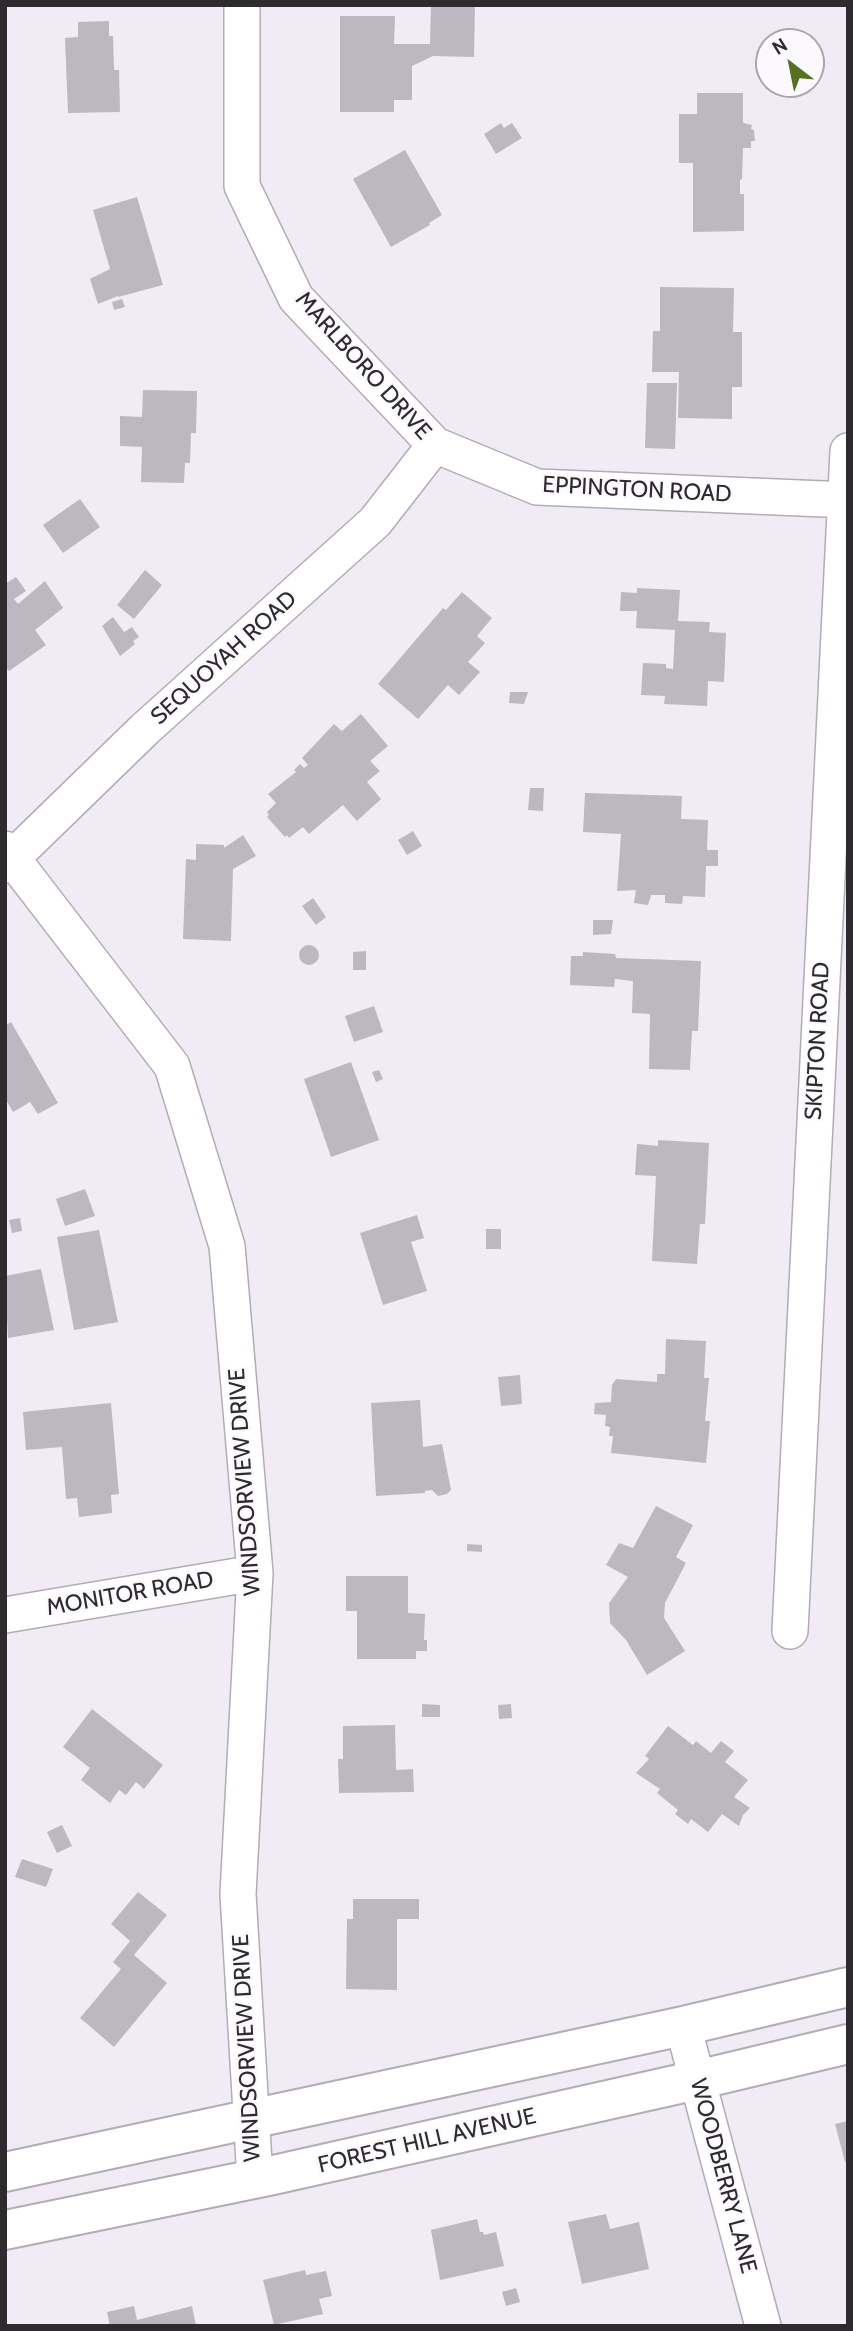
<!DOCTYPE html>
<style>
body{margin:0}
#map{position:relative;width:853px;height:2331px;overflow:hidden;background:#f1ebf5;font-family:Cabin,sans-serif}
canvas{display:block}
.frame{position:absolute;inset:0;border:7px solid #2e2b2f;pointer-events:none}
.north{position:absolute;left:755px;top:28px;width:70px;height:70px;box-sizing:border-box;background:#fcf9fe;border:2px solid #aaa7ab;border-radius:50%;rotate:328deg;font-size:19px;font-weight:700;line-height:28px;text-align:center;color:#2e2b2f}
.north::after{content:'';display:block;margin:auto;width:24px;height:32px;background:#577022;clip-path:polygon(50% 0,100% 100%,50% 72%,0 100%)}
</style>
<div id="map">
<canvas width="853" height="2331"></canvas>
<div class="frame"></div>
<div class="north">N</div>
</div>
<script>
const ctx = document.querySelector('canvas').getContext('2d');
ctx.lineJoin = 'round';
function fill(path, color) {
  ctx.fillStyle = color;
  ctx.fill(path, 'evenodd');
}
function shape(rows) {
  const path = new Path2D();
  for (const r of rows) {
    if (r.length === 3) {
      path.moveTo(r[0] + r[2], r[1]);
      path.arc(r[0], r[1], r[2], 0, 2 * Math.PI);
      continue;
    }
    path.moveTo(r[0], r[1]);
    for (let i = 2; i < r.length; i += 2) path.lineTo(r[i], r[i + 1]);
  }
  return path;
}
function strokePath(path, color, width, dash) {
  ctx.strokeStyle = color;
  ctx.lineWidth = width;
  ctx.lineCap = dash ? 'butt' : 'round';
  ctx.setLineDash(dash || []);
  ctx.stroke(path);
}
function drawText(font, color, halo, rows, align = 'center') {
  ctx.font = font + ' Cabin,sans-serif';
  ctx.lineWidth = 5;
  ctx.setLineDash([]);
  ctx.textBaseline = 'middle';
  ctx.strokeStyle = halo;
  ctx.fillStyle = color;
  for (const [text, x, y, turn = 0] of rows) {
    ctx.save();
    ctx.translate(x, y);
    ctx.rotate((+turn || 0) * Math.PI / 180);
    ctx.textAlign = isNaN(turn) ? turn : align;
    if (halo) ctx.strokeText(text, 0, 0);
    ctx.fillText(text, 0, 0);
    ctx.restore();
  }
}
fill(shape([
 [431,5,475,5,474,57,433,56,412,66,412,100,394,100,394,112,340,112,340,16,395,16,394,44,430,44],
 [109,21,109,36,113,36,114,70,119,70,120,112,68,113,65,38,78,37,78,22],
 [697,93,743,93,743,123,752,125,751,129,754,130,755,141,751,141,751,148,743,148,742,179,740,180,740,194,744,194,744,231,693,232,693,163,679,163,679,114,697,114],
 [501,123,504,128,512,123,522,138,496,154,484,134],
 [405,150,442,215,429,223,430,225,391,247,353,179],
 [137,197,163,285,118,297,118,296,98,304,90,279,110,269,93,210],
 [660,287,734,288,733,332,742,332,742,387,732,387,732,419,678,418,679,372,652,372,653,331,660,331],
 [122,299,125,307,114,310,112,302],
 [647,383,677,383,675,449,645,448],
 [143,390,197,391,196,433,191,433,190,463,185,463,184,483,141,482,142,447,120,446,120,416,142,417],
 [80,499,100,527,63,553,43,525],
 [145,570,162,585,134,619,117,605],
 [16,577,26,591,14,599,18,604,45,581,63,608,35,630,46,645,9,671,5,666,5,584],
 [637,588,680,590,678,621,710,622,709,632,726,633,724,682,708,681,707,706,664,704,665,696,641,695,643,663,666,664,666,668,673,669,675,630,636,628,637,611,620,611,621,592,637,593],
 [462,592,492,618,477,636,485,643,468,662,480,672,459,695,448,685,418,719,378,684,443,608,446,610],
 [113,617,124,632,132,627,139,637,133,641,135,644,120,656,102,626],
 [510,692,528,692,524,704,509,703],
 [361,714,388,746,370,761,380,771,367,782,381,799,357,821,343,805,309,834,303,827,289,838,287,835,285,837,267,817,269,815,267,812,276,803,268,794,296,772,294,770,300,764,304,768,308,765,302,758,334,724,342,731],
 [530,788,544,788,543,811,528,810],
 [585,793,682,796,681,819,708,820,707,850,718,850,718,866,706,866,705,897,683,896,682,904,665,903,665,895,651,895,648,905,634,903,636,890,617,891,621,834,583,832],
 [413,831,422,846,407,855,398,840],
 [243,835,256,856,233,869,231,941,183,939,186,859,196,860,196,844,224,845,224,848],
 [313,898,326,917,316,925,302,906],
 [593,920,613,920,611,934,593,935],
 [309,955,10],
 [366,951,366,970,353,970,353,952],
 [583,952,615,954,616,958,701,961,698,1031,692,1031,690,1070,649,1069,650,1014,632,1013,633,981,615,979,614,987,570,985,571,956,583,956],
 [374,1006,383,1032,354,1042,345,1016],
 [11,1022,58,1103,38,1114,30,1102,13,1112,5,1098,5,1026],
 [351,1062,379,1140,331,1157,304,1079],
 [379,1070,383,1079,376,1082,372,1072],
 [658,1140,709,1143,705,1224,700,1224,697,1264,652,1261,656,1176,635,1175,637,1144,658,1146],
 [85,1189,95,1216,65,1226,56,1199],
 [417,1215,424,1238,411,1242,427,1291,383,1305,360,1233],
 [20,1218,22,1231,12,1233,9,1220],
 [486,1229,501,1229,501,1249,486,1249],
 [99,1230,118,1322,74,1330,57,1237],
 [41,1269,54,1330,8,1338,5,1276],
 [666,1339,706,1341,704,1378,709,1378,705,1421,710,1421,706,1463,611,1453,613,1436,609,1436,610,1427,605,1426,606,1415,594,1414,595,1403,611,1402,612,1385,616,1379,657,1382,657,1374,665,1374],
 [520,1375,522,1404,501,1406,498,1377],
 [420,1400,423,1447,442,1444,451,1490,447,1494,438,1496,432,1490,425,1491,425,1493,376,1496,371,1403],
 [111,1403,119,1494,111,1495,112,1513,79,1517,77,1498,66,1499,62,1447,26,1450,23,1412],
 [656,1506,693,1525,676,1557,686,1563,665,1603,664,1618,685,1651,647,1675,626,1640,610,1623,609,1603,628,1577,606,1565,619,1543,633,1548],
 [467,1544,482,1545,482,1552,467,1551],
 [346,1576,408,1576,408,1613,425,1614,424,1640,427,1640,427,1651,416,1651,416,1659,357,1659,357,1611,346,1611],
 [422,1704,440,1705,440,1717,422,1717],
 [511,1704,512,1718,499,1719,498,1705],
 [92,1709,163,1765,144,1789,136,1782,126,1795,119,1790,110,1803,81,1780,90,1768,63,1747],
 [395,1725,396,1770,413,1769,414,1792,339,1793,338,1759,343,1759,343,1726],
 [668,1726,693,1745,696,1741,711,1753,721,1741,734,1751,725,1762,748,1780,734,1797,750,1808,743,1815,739,1826,722,1814,708,1832,691,1819,688,1824,675,1814,678,1810,657,1793,660,1789,636,1773,649,1759,645,1756],
 [62,1825,72,1846,57,1853,47,1832],
 [22,1859,53,1869,46,1887,15,1877],
 [138,1892,167,1915,134,1955,167,1983,114,2047,80,2018,121,1969,113,1962,130,1941,111,1924],
 [353,1899,419,1899,419,1919,397,1919,397,1990,346,1989,347,1919,353,1919],
 [848,2121,848,2161,845,2162,835,2124],
 [606,2214,610,2229,639,2222,649,2269,582,2284,568,2222],
 [477,2219,480,2232,483,2232,484,2235,496,2232,504,2266,440,2280,431,2230],
 [305,2270,306,2275,326,2271,332,2296,319,2299,323,2314,274,2325,263,2280],
 [516,2288,520,2302,506,2306,502,2292],
 [134,2306,137,2320,192,2306,196,2326,110,2326,107,2312]
]), '#bdb7c1');
const street = shape([
 [242,5,242,186,296,298,435,445,537,487,848,500],
 [5,849,172,1066,227,1246,255,1573,238,1894,255,2179],
 [5,865,145,729,375,522,435,445],
 [5,1615,255,1573],
 [790,1631,848,451],
 [683,2026,763,2326]
]);
const secondary = shape([
 [5,2172,683,2026,848,1987],
 [5,2230,269,2176,697,2080,848,2044]
]);
strokePath(street, '#b2acb6', 38);
strokePath(secondary, '#b2acb6', 42);
strokePath(street, '#fff', 35);
strokePath(secondary, '#fff', 38);
drawText('23px', '#2e2b2f', '#fcf9fe', [
 ["MARLBORO DRIVE",363,366,48],
 ["EPPINGTON ROAD",637,490,3],
 ["SEQUOYAH ROAD",224,658,-42],
 ["SKIPTON ROAD",818,1041,-87],
 ["WINDSORVIEW DRIVE",245,1482,-94],
 ["MONITOR ROAD",130,1594,-10],
 ["WINDSORVIEW DRIVE",247,2048,-93],
 ["FOREST HILL AVENUE",427,2141,-13],
 ["WOODBERRY LANE",723,2176,75]
]);
</script>
